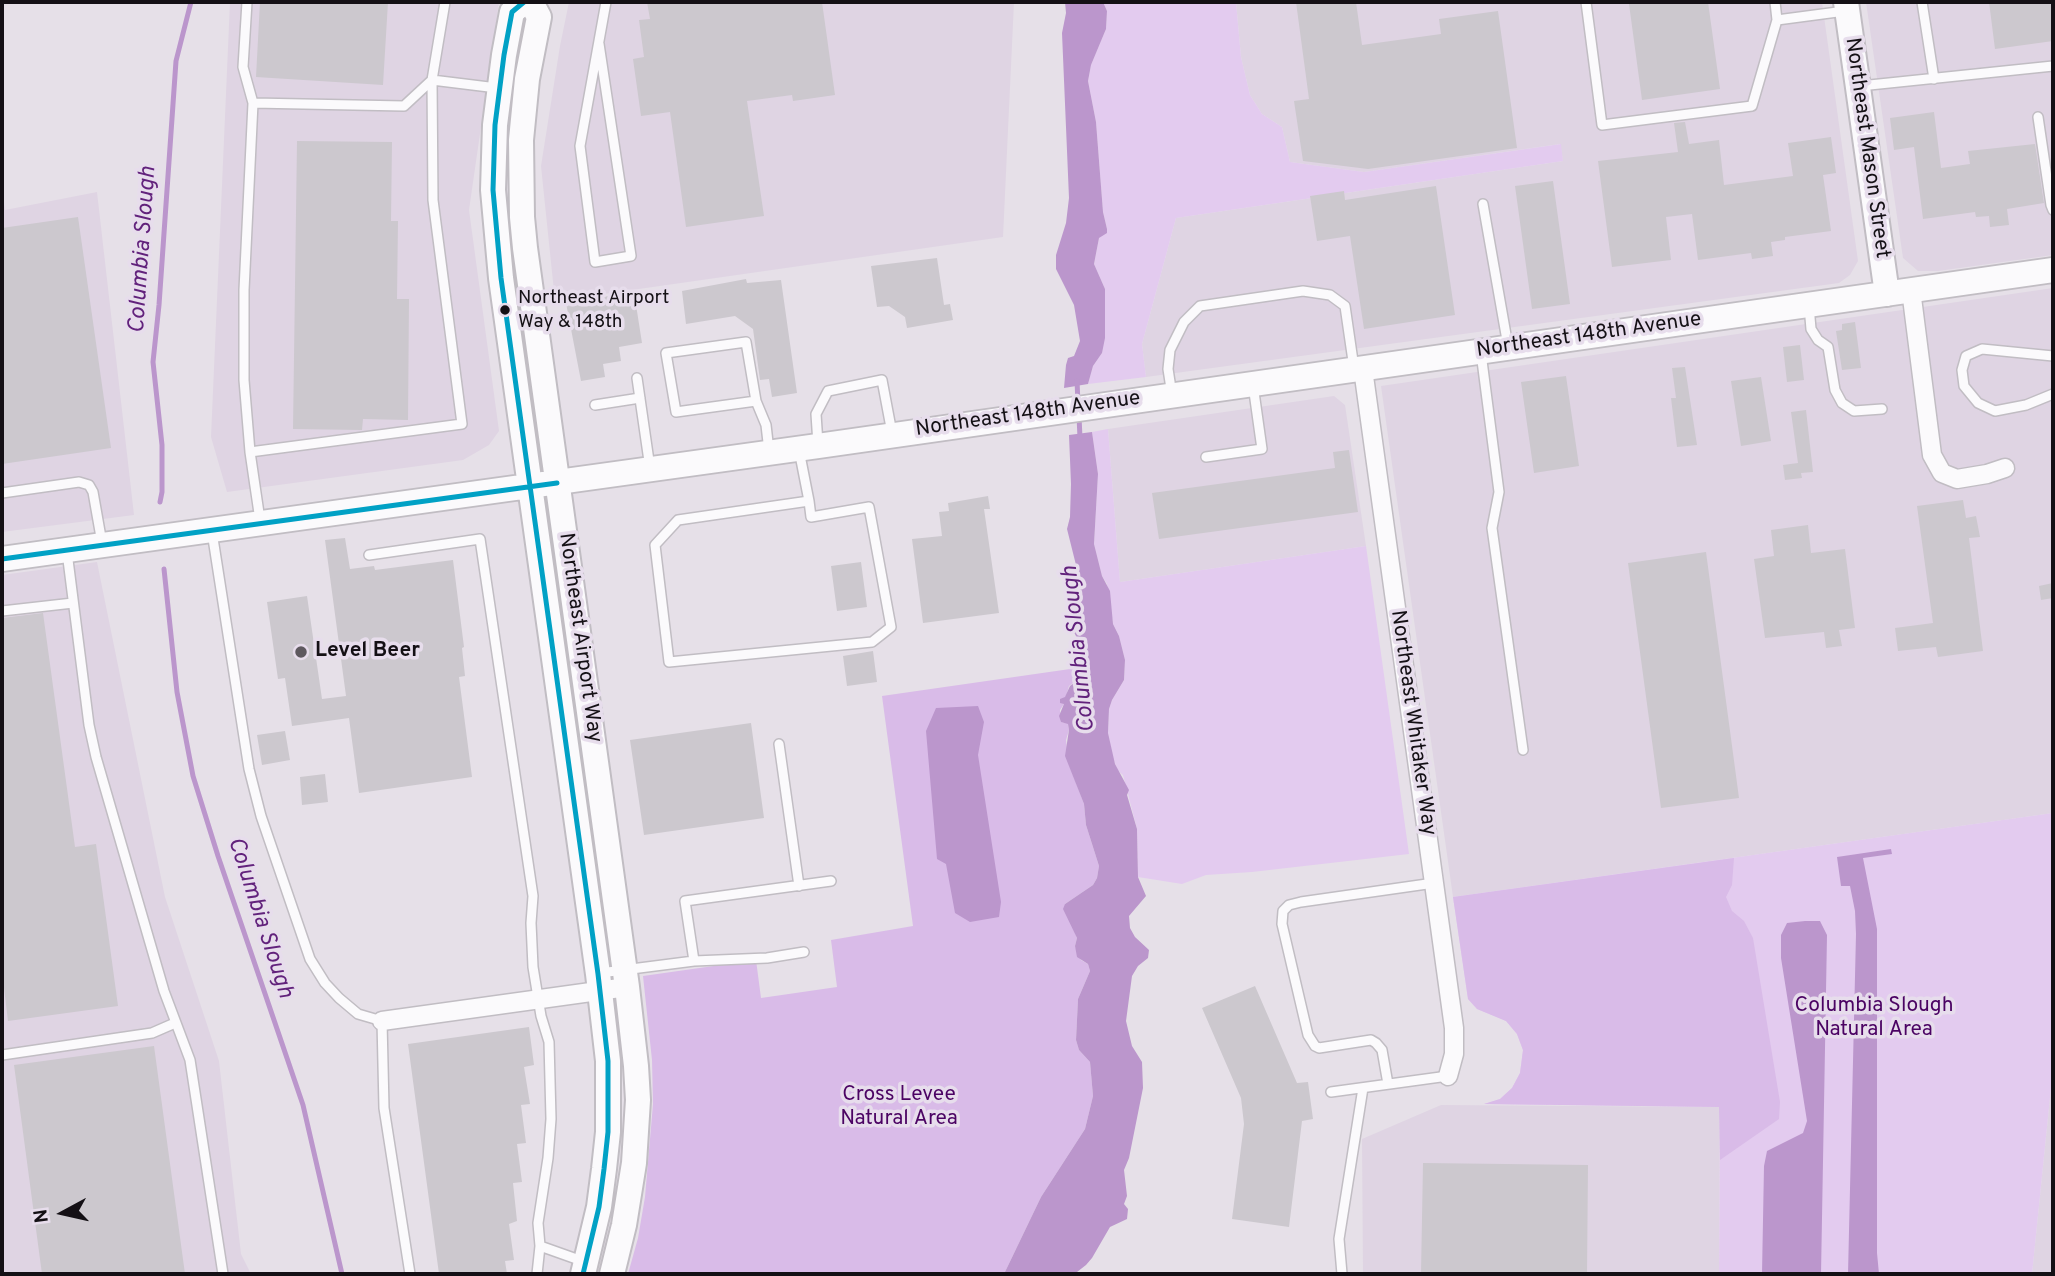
<!DOCTYPE html>
<style>
body{margin:0}
#map{position:relative;width:2055px;height:1276px;overflow:hidden;background:#e6e0e8;font-family:Overpass,sans-serif}
canvas{display:block}
.frame{position:absolute;inset:0;border:4px solid #141015;pointer-events:none}
.north{position:absolute;left:28px;top:1178px;width:70px;height:70px;-webkit-text-stroke:5px #e7ddec;paint-order:stroke;rotate:262deg;font-size:19px;font-weight:700;line-height:28px;text-align:center;color:#141015}
.north::after{content:'';display:block;margin:auto;width:24px;height:32px;background:#141015;clip-path:polygon(50% 0,100% 100%,50% 72%,0 100%)}
</style>
<div id="map">
<canvas width="2055" height="1276"></canvas>
<div class="frame"></div>
<div class="north">N</div>
</div>
<script>
const ctx = document.querySelector('canvas').getContext('2d');
ctx.lineJoin = 'round';
function fill(path, color) {
  ctx.fillStyle = color;
  ctx.fill(path, 'evenodd');
}
function shape(rows) {
  const path = new Path2D();
  for (const r of rows) {
    path.moveTo(r[0], r[1]);
    for (let i = 2; i < r.length; i += 2) path.lineTo(r[i], r[i + 1]);
  }
  return path;
}
function strokePath(path, color, width, dash) {
  ctx.strokeStyle = color;
  ctx.lineWidth = width;
  ctx.lineCap = dash ? 'butt' : 'round';
  ctx.setLineDash(dash || []);
  ctx.stroke(path);
}
function drawText(font, color, halo, rows, align = 'center') {
  ctx.font = font + ' Overpass,sans-serif';
  ctx.lineWidth = 7;
  ctx.setLineDash([]);
  ctx.textBaseline = 'middle';
  ctx.strokeStyle = halo;
  ctx.fillStyle = color;
  for (const [text, x, y, turn = 0] of rows) {
    ctx.save();
    ctx.translate(x, y);
    ctx.rotate((+turn || 0) * Math.PI / 180);
    ctx.textAlign = isNaN(turn) ? turn : align;
    if (halo) ctx.strokeText(text, 0, 0);
    ctx.fillText(text, 0, 0);
    ctx.restore();
  }
}
fill(shape([
 [230,2,499,2,469,210,499,431,489,445,463,460,227,492,211,437],
 [569,2,1014,2,1003,237,555,301,541,166,560,46],
 [1236,2,1822,2,1858,261,1850,275,1839,283,1146,377,1142,344,1176,218,1563,161,1560,144,1364,172,1290,162,1282,127,1262,114,1250,95,1241,57],
 [1866,2,2053,2,2053,255,1938,271,1918,271,1903,258],
 [2,186,5,210,97,192,134,515,2,532],
 [2053,288,2053,813,1453,897,1381,386],
 [1334,396,1345,405,1366,546,1120,582,1108,429],
 [97,562,165,897,219,1061,241,1254,251,1274,2,1274,2,575],
 [2053,1068,2053,1274,2032,1274],
 [1441,1105,1720,1107,1719,1274,1363,1274,1362,1139]
]), '#dfd4e3');
fill(shape([
 [1103,2,1236,2,1241,57,1250,95,1262,114,1282,127,1290,162,1364,172,1561,144,1563,161,1176,218,1142,344,1146,377,1088,384,1093,366,1102,353,1105,289,1094,264,1099,238,1107,229,1103,212,1096,122,1088,81,1091,65,1106,29,1107,11],
 [1108,429,1120,582,1366,546,1409,854,1252,872,1206,875,1182,884,1138,877,1137,829,1123,775,1118,771,1112,756,1108,733,1109,709,1112,700,1124,680,1125,660,1119,636,1113,624,1107,584,1102,576,1094,544,1098,474,1092,432],
 [2053,813,2053,1068,2032,1274,1719,1274,1720,1107,1484,1104,1500,1099,1512,1088,1520,1073,1523,1050,1517,1034,1506,1021,1477,1009,1468,999,1453,897]
]), '#e3cbef');
fill(shape([
 [1084,667,1080,678,1069,686,1064,704,1060,710,1061,722,1068,723,1069,730,1066,740,1069,764,1084,804,1086,825,1099,866,1097,878,1093,885,1065,904,1077,938,1075,946,1081,960,1088,964,1090,971,1078,999,1076,1040,1079,1050,1090,1062,1093,1096,1085,1129,1041,1197,1004,1274,628,1274,638,1238,645,1197,653,1104,652,1060,643,976,756,960,761,998,837,987,831,940,913,926,882,696],
 [1734,858,1732,885,1726,897,1732,911,1744,921,1753,938,1780,1102,1779,1119,1720,1160,1719,1107,1484,1104,1500,1099,1512,1088,1520,1073,1523,1050,1517,1034,1506,1021,1477,1009,1468,999,1453,897]
]), '#d9bbe8');
fill(shape([
 [1065,2,1103,2,1107,11,1106,29,1091,65,1088,81,1096,122,1103,212,1107,229,1107,233,1099,238,1094,264,1105,289,1105,338,1102,353,1093,366,1088,384,1064,388,1066,365,1068,358,1074,356,1080,341,1074,305,1056,269,1056,255,1066,223,1069,198,1062,33,1066,13],
 [1092,432,1098,474,1094,544,1102,576,1110,591,1113,624,1119,636,1125,660,1124,680,1112,700,1109,709,1108,733,1115,764,1129,790,1127,795,1137,829,1138,877,1146,896,1129,916,1130,928,1135,937,1149,950,1148,958,1138,966,1132,976,1126,1021,1132,1046,1142,1062,1143,1088,1129,1158,1124,1170,1127,1196,1124,1204,1128,1209,1127,1219,1110,1227,1092,1258,1086,1265,1077,1272,1070,1274,1004,1274,1041,1197,1085,1129,1093,1096,1090,1062,1079,1050,1076,1040,1078,999,1090,971,1088,964,1077,957,1075,946,1077,938,1063,909,1065,904,1093,885,1097,878,1099,866,1086,825,1084,804,1065,756,1069,730,1068,724,1061,722,1059,716,1064,704,1060,703,1060,699,1065,697,1070,686,1080,678,1084,665,1081,645,1071,627,1079,590,1077,569,1067,529,1070,517,1071,484,1069,435],
 [978,706,984,722,978,755,1001,902,999,917,970,922,955,913,946,864,937,859,926,731,936,708],
 [1891,849,1892,854,1863,858,1877,929,1877,1253,1879,1274,1848,1274,1856,934,1855,911,1850,886,1841,886,1837,857],
 [1805,921,1820,921,1827,935,1821,1274,1762,1274,1764,1166,1767,1151,1803,1133,1807,1121,1781,958,1781,935,1787,923]
]), '#bb96cc');
strokePath(shape([
 [1077,381,1078,403],
 [1079,416,1080,438],
 [160,502,162,492,162,445,153,362,159,305,176,61,191,2],
 [164,569,177,692,193,776,218,856,303,1105,342,1274]
]), '#bb96cc', 5);
fill(shape([
 [260,2,388,2,383,85,256,77],
 [647,2,822,2,835,95,793,101,792,95,747,101,764,216,686,227,670,112,641,116,633,59,644,57,639,20,650,19],
 [1296,2,1356,2,1362,45,1441,34,1439,19,1498,11,1517,148,1368,169,1303,161,1294,101,1309,99],
 [1648,2,1708,2,1720,89,1642,100,1629,4],
 [1989,2,2053,2,2053,41,1995,49],
 [1934,112,1941,168,1970,164,1968,151,2035,144,2044,203,2007,209,2009,225,1990,227,1989,216,1976,217,1975,212,1923,219,1914,147,1894,150,1890,118],
 [1685,122,1689,144,1719,140,1724,185,1793,176,1788,143,1831,137,1836,173,1823,175,1831,231,1785,237,1785,240,1771,242,1773,256,1752,259,1751,253,1698,260,1692,214,1666,217,1671,260,1612,267,1598,161,1678,152,1674,123],
 [297,141,392,142,391,221,398,221,397,299,409,299,408,420,363,419,362,430,293,429],
 [1553,181,1570,304,1532,309,1515,186],
 [1436,186,1455,315,1364,329,1350,236,1317,241,1310,196,1344,191,1345,200],
 [78,217,111,448,2,464,2,228],
 [937,258,944,305,950,304,953,320,907,328,905,317,889,306,877,307,871,266],
 [746,279,747,283,781,280,797,393,772,397,769,379,760,380,753,329,735,316,686,324,682,291],
 [634,292,642,343,619,347,621,361,603,364,605,377,581,381,566,303],
 [1855,322,1861,368,1842,370,1836,331,1842,330,1842,324],
 [1800,345,1804,380,1787,382,1783,347],
 [1685,367,1697,445,1677,447,1671,398,1676,398,1672,368],
 [1566,376,1579,466,1534,473,1521,382],
 [1761,377,1771,441,1741,446,1731,381],
 [1806,410,1813,472,1801,473,1802,478,1785,480,1783,465,1798,463,1791,412],
 [1349,450,1358,512,1159,539,1152,493,1335,468,1333,452],
 [988,496,990,509,984,509,999,613,923,623,912,539,942,536,939,512,949,511,948,503],
 [1963,500,1966,518,1976,516,1980,537,1969,538,1983,651,1938,657,1936,647,1898,651,1895,628,1933,623,1917,506],
 [1808,525,1811,553,1845,549,1855,628,1839,630,1842,646,1826,648,1824,632,1765,638,1754,559,1774,556,1771,530],
 [345,538,350,569,374,566,375,570,453,560,464,647,462,648,465,676,459,677,472,777,359,793,349,718,292,726,285,678,278,679,267,602,307,596,322,699,346,696,325,540],
 [1706,552,1739,798,1661,808,1628,563],
 [861,562,867,607,837,611,831,566],
 [2053,583,2053,598,2041,600,2039,586],
 [43,613,75,847,96,844,118,1006,8,1021,2,971,2,618],
 [873,651,877,682,847,686,843,656],
 [751,723,764,818,644,835,630,740],
 [285,731,290,760,262,765,257,735],
 [325,774,328,802,302,805,300,777],
 [1255,986,1297,1083,1308,1082,1313,1119,1302,1121,1289,1227,1232,1219,1244,1124,1241,1098,1202,1008],
 [529,1027,534,1065,524,1067,530,1104,521,1105,526,1143,517,1144,522,1182,513,1183,517,1221,509,1224,514,1260,505,1261,507,1274,439,1274,408,1044],
 [154,1046,185,1274,42,1274,14,1065],
 [1423,1163,1588,1165,1587,1274,1421,1274]
]), '#ccc8ce');
const lane = shape([
 [247,2,243,67,253,103],
 [445,2,432,80,497,88],
 [1586,2,1602,125,1752,106,1777,20],
 [1775,2,1777,20,1845,11],
 [1922,2,1934,79],
 [599,44,631,256,595,262,580,146,606,2],
 [1860,86,2053,66],
 [2038,117,2051,205,2053,210],
 [1483,204,1508,346],
 [1809,306,1811,329,1818,340,1828,347,1835,390,1842,403,1854,411,1882,409],
 [1481,353,1499,492,1492,528,1523,750],
 [2053,356,1982,349,1966,356,1962,370,1964,386,1978,403,1995,411,2026,405,2053,394],
 [637,378,650,468],
 [1172,395,1168,369,1170,350,1184,322,1200,306,1303,291,1330,295,1345,306,1354,368],
 [756,401,676,412,666,353,746,342,756,401,766,425,769,451],
 [595,405,640,398],
 [818,444,816,414,828,391,882,380,892,433],
 [799,450,809,501,678,520,655,545,669,662,872,642,891,627,869,507,811,517,809,501],
 [250,452,244,380,244,290,253,103,404,106,432,80],
 [1206,457,1262,449,1253,385],
 [2,493,79,482,89,485,93,492,102,543],
 [260,520,250,452,462,424,433,200,432,80],
 [212,532,249,769,261,816,310,959,325,983,339,998,358,1014,382,1021,384,1108,410,1274],
 [67,552,89,725,96,757,164,991,190,1060,223,1274],
 [369,555,480,539,533,896,531,923,533,967,541,1016,549,1042,551,1119,548,1158,538,1223,540,1246,537,1274],
 [2,611,73,603],
 [779,744,799,886],
 [694,961,767,958,804,952],
 [600,973,694,961,685,901,831,881],
 [2,1055,152,1033,175,1023],
 [1388,1084,1382,1050,1376,1043,1371,1040,1319,1048,1315,1046,1308,1035,1282,924,1283,911,1289,905,1301,902,1434,883],
 [1331,1092,1448,1076],
 [540,1246,585,1262],
 [1342,1274,1339,1239,1363,1088]
]);
const street = shape([
 [1911,290,1932,455,1942,473,1957,479,1987,474,2005,468],
 [1363,369,1454,1028,1454,1054,1448,1076],
 [382,1021,627,987]
]);
const secondary = shape([
 [524,2,512,12,504,55,495,125,493,190,501,278,598,974,608,1061,608,1132,604,1169,599,1207,583,1274],
 [531,2,539,17,527,79,521,140,522,217,525,248,627,987,636,1066,638,1100,634,1163,624,1225,612,1274],
 [1846,2,1887,294],
 [2,559,818,446,2053,270]
]);
strokePath(lane, '#c1bdc3', 12);
strokePath(street, '#c1bdc3', 21);
strokePath(secondary, '#c1bdc3', 28);
strokePath(lane, '#fbfafc', 9);
strokePath(street, '#fbfafc', 18);
strokePath(secondary, '#fbfafc', 24);
strokePath(shape([
 [524,2,512,12,504,55,495,125,493,190,501,278,598,974,608,1061,608,1132,604,1169,599,1207,583,1274],
 [2,559,557,483]
]), '#01a1c5', 5);
for (const [x, y, r, color] of [
 [505,310,6,"#141015"],
 [301,652,7,"#5e595f"]
]) {
  const dot = new Path2D();
  dot.arc(x, y, r, 0, 2 * Math.PI);
  ctx.fillStyle = color;
  ctx.fill(dot);
  strokePath(dot, '#e7ddec', 2.5);
}
drawText('19px', '#141015', '#e7ddec', [
 ["Northeast Airport",518,299],
 ["Way & 148th",518,323]
], 'left');
drawText('21px', '#141015', '#e7ddec', [
 ["Northeast Mason Street",1866,148,82],
 ["Northeast 148th Avenue",1589,336,-8],
 ["Northeast 148th Avenue",1028,415,-8],
 ["Northeast Airport Way",579,638,82],
 ["Northeast Whitaker Way",1412,723,82]
]);
drawText('bold 21px', '#141015', '#e7ddec', [
 ["Level Beer",315,652]
], 'left');
drawText('21px', '#4b0363', '#e7ddec', [
 ["Columbia Slough",1874,1007],
 ["Natural Area",1874,1031],
 ["Cross Levee",899,1096],
 ["Natural Area",899,1120]
]);
drawText('italic 23px', '#62227c', '#e7ddec', [
 ["Columbia Slough",144,250,-86],
 ["Columbia Slough",1080,649,-96],
 ["Columbia Slough",259,918,72]
]);
</script>
